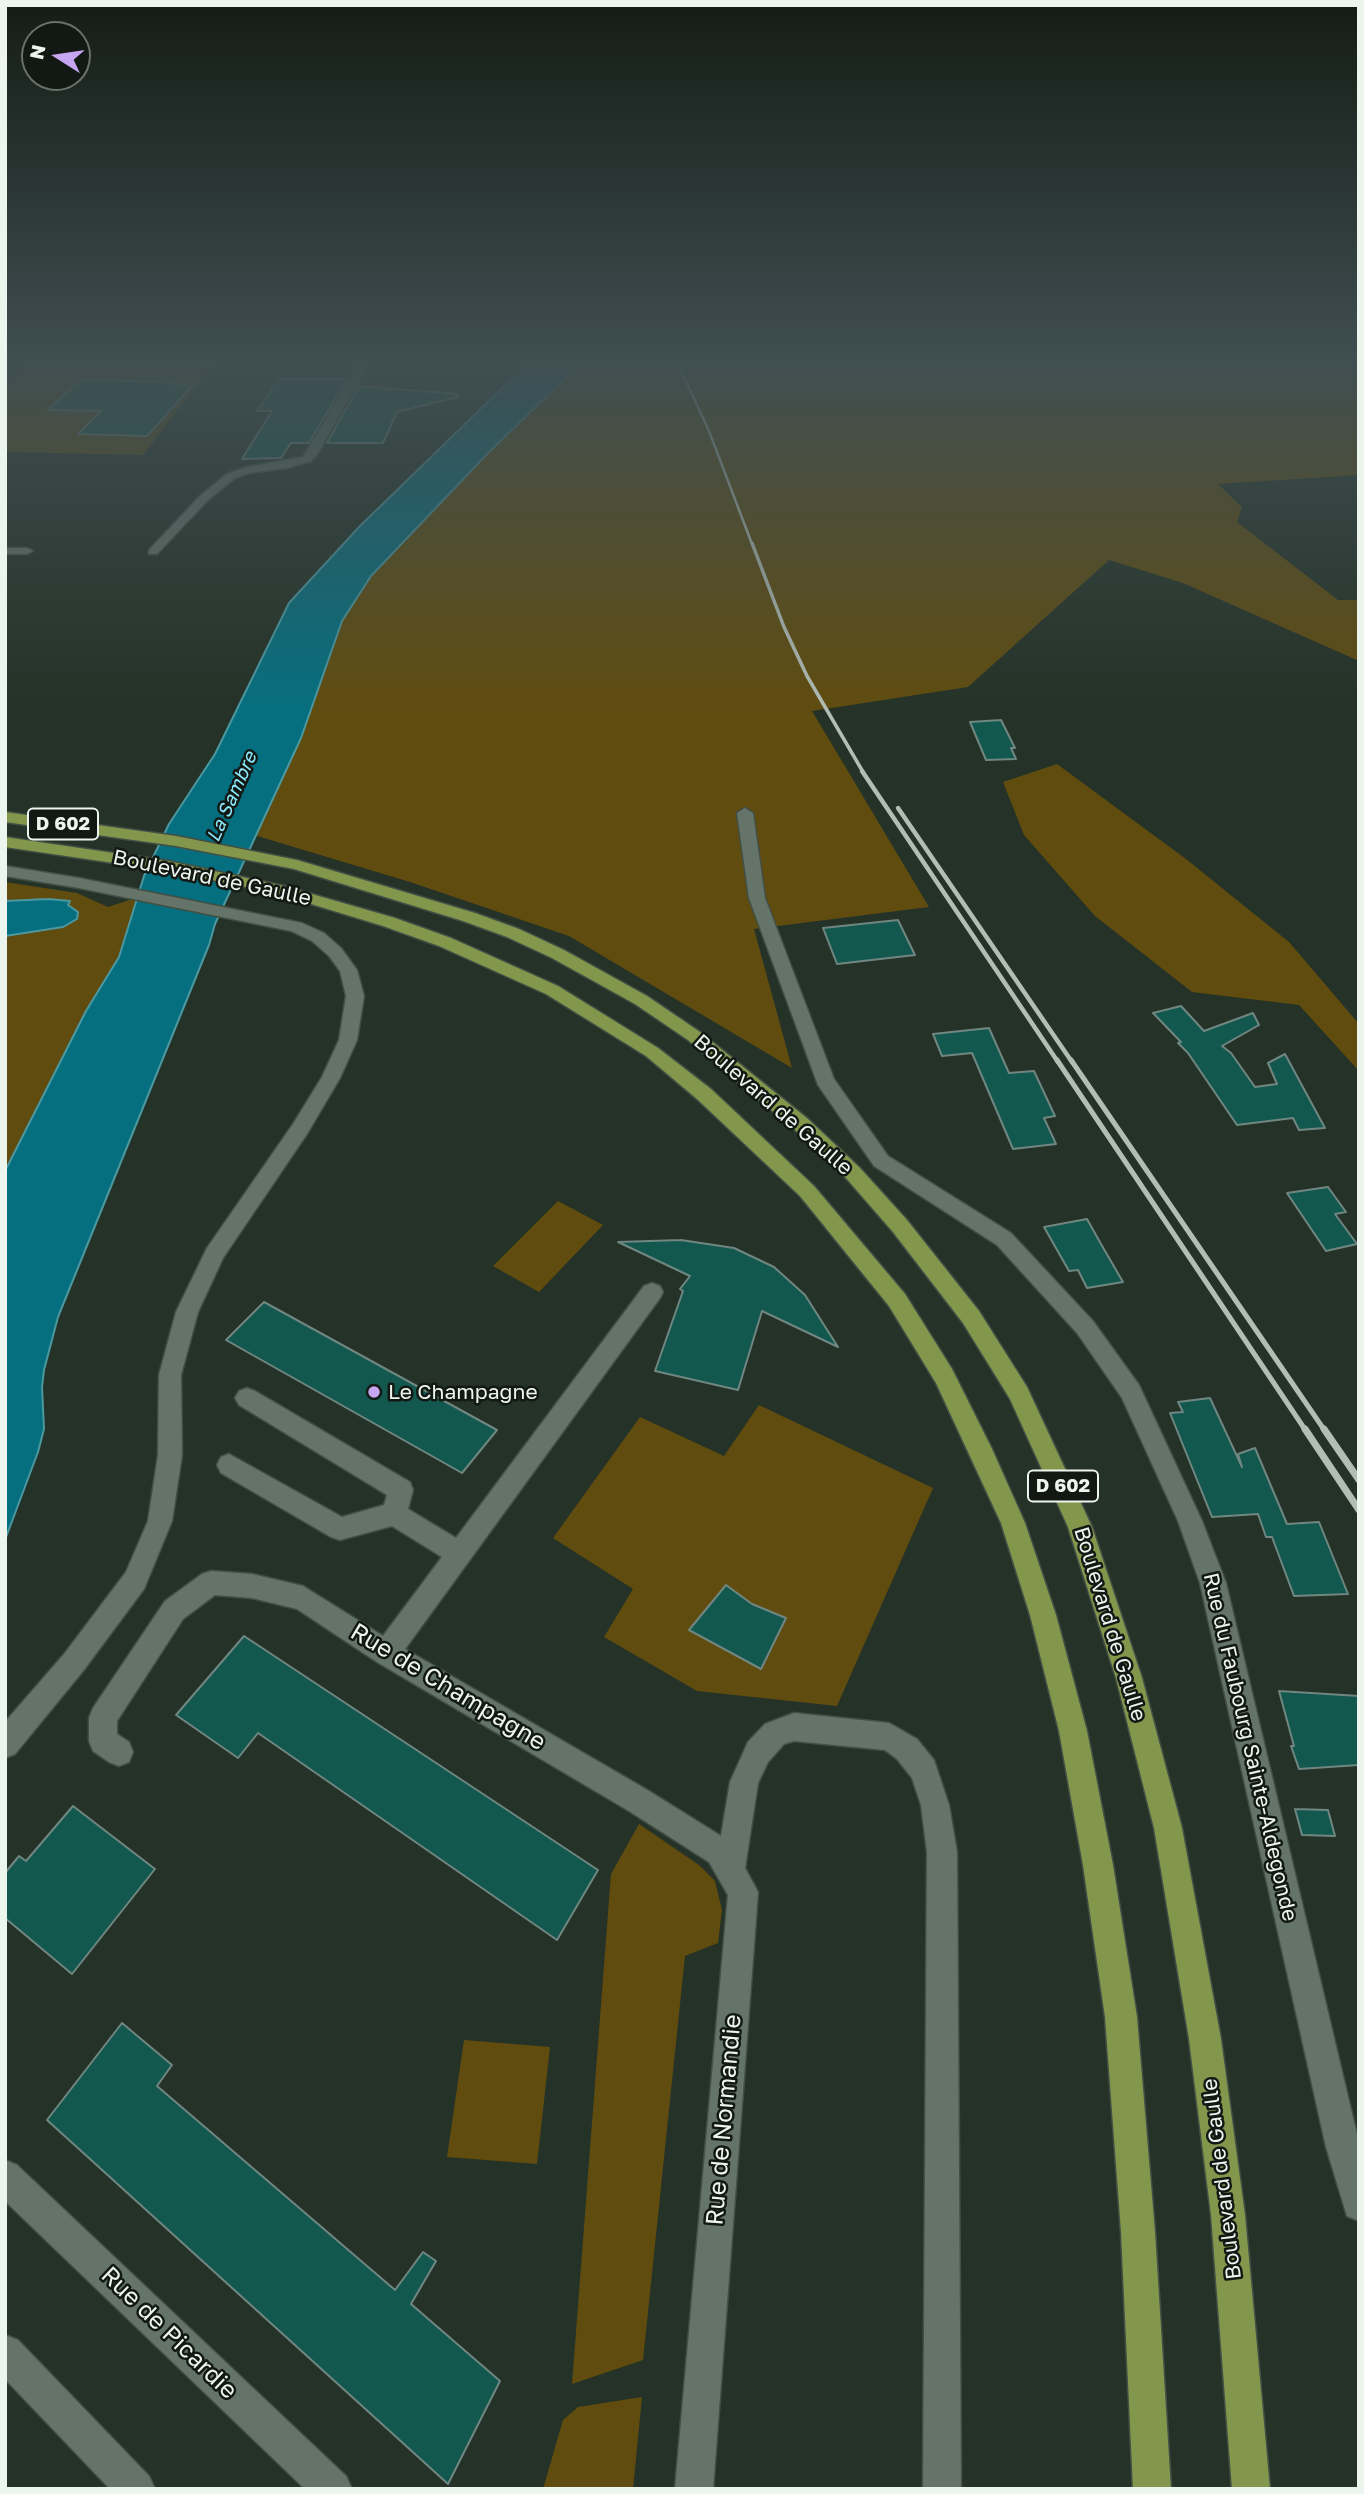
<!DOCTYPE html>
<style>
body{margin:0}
#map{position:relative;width:1364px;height:2494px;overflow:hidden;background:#253227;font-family:"Golos Text",sans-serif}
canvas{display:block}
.frame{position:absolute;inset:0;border:7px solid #edf6ee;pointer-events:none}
.north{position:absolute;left:21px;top:21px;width:70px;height:70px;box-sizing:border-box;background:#121813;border:2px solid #6a716b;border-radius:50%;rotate:282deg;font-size:19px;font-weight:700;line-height:28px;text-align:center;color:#edf6ee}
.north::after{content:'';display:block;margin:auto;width:24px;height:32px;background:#c6a6f0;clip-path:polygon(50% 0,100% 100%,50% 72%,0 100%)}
</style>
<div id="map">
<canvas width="1364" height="2494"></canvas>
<div class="frame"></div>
<div class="north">N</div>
</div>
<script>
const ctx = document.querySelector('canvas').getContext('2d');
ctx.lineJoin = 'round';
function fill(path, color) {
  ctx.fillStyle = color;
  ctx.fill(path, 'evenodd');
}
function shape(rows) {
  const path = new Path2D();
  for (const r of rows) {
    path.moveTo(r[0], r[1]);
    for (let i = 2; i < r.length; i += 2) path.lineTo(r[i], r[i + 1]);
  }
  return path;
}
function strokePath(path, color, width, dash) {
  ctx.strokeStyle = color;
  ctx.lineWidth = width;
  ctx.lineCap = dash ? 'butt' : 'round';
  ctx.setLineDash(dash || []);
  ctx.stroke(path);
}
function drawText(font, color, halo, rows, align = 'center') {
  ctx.font = font + ' "Golos Text",sans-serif';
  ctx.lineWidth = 5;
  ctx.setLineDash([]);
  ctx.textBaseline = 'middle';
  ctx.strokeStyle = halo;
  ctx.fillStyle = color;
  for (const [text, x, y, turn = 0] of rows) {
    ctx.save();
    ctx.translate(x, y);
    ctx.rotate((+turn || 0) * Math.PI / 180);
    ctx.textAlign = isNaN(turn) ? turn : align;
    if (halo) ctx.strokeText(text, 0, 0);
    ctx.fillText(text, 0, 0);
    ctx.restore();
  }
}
fill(shape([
 [27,364,213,364,143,455,5,452,5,383],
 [580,364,1359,364,1359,475,1218,484,1242,507,1237,522,1338,600,1359,600,1359,661,1183,583,1109,560,968,687,812,711,929,907,754,929,792,1068,569,936,410,882,254,835,301,738,342,621,365,584,441,501,558,382],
 [1057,764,1186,859,1289,942,1359,1024,1359,1071,1299,1005,1192,992,1095,916,1024,835,1003,782],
 [5,882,77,893,108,907,138,897,119,957,86,1011,5,1171,5,936,63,927,69,901,48,899,5,901],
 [558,1201,603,1225,539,1292,493,1266],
 [759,1405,933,1488,837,1706,697,1691,604,1637,633,1589,553,1538,640,1417,724,1456],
 [639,1824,699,1865,715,1881,722,1910,718,1943,685,1956,643,2360,572,2384,611,1874],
 [464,2040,550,2047,537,2164,447,2157],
 [642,2397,633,2489,543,2489,563,2420,578,2407]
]), '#604c0f');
const water = shape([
 [530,364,580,364,488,453,371,576,342,621,301,738,215,924,209,945,58,1317,44,1370,42,1387,44,1429,38,1452,5,1540,5,1171,86,1011,119,957,144,876,169,824,215,754,289,603,360,526,496,394,530,364],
 [48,899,70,901,68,905,78,912,77,919,63,927,5,936,5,901,48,899]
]);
fill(water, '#066f7f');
strokePath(water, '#4b98a0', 2);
const building = shape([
 [279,379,347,379,309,443,291,443,281,458,242,459,272,411,257,411,279,379],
 [80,380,176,382,174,385,192,386,147,436,78,434,101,411,48,410,80,380],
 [359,386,458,394,458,397,397,412,383,443,327,443,359,386],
 [1001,720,1015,748,1011,748,1016,759,986,760,970,722,1001,720],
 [898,920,915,955,837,964,823,928,898,920],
 [1181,1006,1204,1031,1253,1013,1259,1025,1222,1046,1231,1053,1255,1087,1277,1084,1268,1063,1285,1054,1325,1128,1299,1130,1293,1118,1237,1125,1188,1053,1178,1043,1181,1042,1153,1013,1181,1006],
 [989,1028,1009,1073,1034,1071,1055,1116,1044,1118,1056,1144,1013,1149,972,1053,942,1056,933,1034,989,1028],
 [1328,1187,1346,1212,1335,1214,1357,1244,1326,1251,1287,1193,1328,1187],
 [1087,1219,1101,1244,1123,1282,1087,1288,1078,1270,1069,1271,1044,1227,1087,1219],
 [681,1240,734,1248,774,1267,805,1295,838,1347,762,1311,738,1390,655,1371,683,1291,680,1289,690,1276,618,1242,681,1240],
 [264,1302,415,1385,497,1430,462,1473,226,1340,264,1302],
 [1210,1398,1242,1467,1238,1454,1255,1448,1287,1524,1319,1522,1348,1594,1294,1596,1272,1537,1266,1537,1258,1514,1212,1517,1170,1413,1183,1412,1178,1402,1210,1398],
 [726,1585,752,1604,786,1618,761,1669,689,1630,726,1585],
 [244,1636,598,1870,557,1940,258,1733,238,1758,176,1715,244,1636],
 [1279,1691,1359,1696,1359,1765,1299,1769,1291,1746,1294,1746,1279,1691],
 [73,1806,155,1869,72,1974,5,1918,5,1873,19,1856,26,1861,73,1806],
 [1295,1809,1328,1810,1335,1836,1302,1835,1295,1809],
 [122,2023,172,2065,157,2086,395,2290,423,2252,436,2261,411,2304,500,2381,448,2484,47,2120,122,2023]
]);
fill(building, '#12584f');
strokePath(building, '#708681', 2);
const minor = shape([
 [359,364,368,364,318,453,311,461,287,468,249,473,235,478,208,500,157,554,149,554,149,550,200,496,227,474,247,467,303,457,359,364],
 [5,548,27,548,33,551,27,554,5,554,5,548],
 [745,808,753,813,765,898,834,1079,888,1156,1011,1233,1093,1321,1139,1385,1202,1521,1226,1583,1359,2143,1359,2221,1347,2216,1326,2147,1200,1583,1178,1521,1122,1398,1077,1333,997,1245,874,1166,818,1085,749,898,737,813,745,808],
 [5,866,79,878,302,923,324,933,341,948,357,970,364,996,357,1040,340,1078,307,1134,223,1258,198,1312,181,1375,182,1455,172,1521,144,1589,83,1671,15,1754,5,1758,5,1722,65,1653,126,1572,148,1521,158,1455,159,1375,176,1312,207,1248,293,1124,322,1077,339,1040,346,996,340,971,329,956,312,941,291,931,79,888,5,876,5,866],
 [652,1283,660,1286,663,1292,660,1298,405,1649,649,1791,721,1836,730,1782,748,1742,765,1724,794,1713,889,1723,917,1739,934,1760,949,1805,957,1852,961,2489,923,2489,927,1852,921,1805,912,1778,897,1759,885,1750,794,1741,784,1744,768,1762,758,1783,745,1868,758,1892,713,2489,675,2489,728,1895,709,1862,629,1811,377,1662,297,1609,252,1598,215,1595,183,1619,117,1721,117,1734,129,1742,133,1752,129,1762,119,1766,109,1762,93,1751,89,1741,89,1718,93,1708,165,1601,202,1574,211,1571,252,1574,303,1586,383,1636,442,1557,392,1526,340,1540,331,1537,221,1473,217,1465,221,1457,229,1454,342,1517,384,1505,387,1495,239,1405,235,1398,239,1391,247,1388,255,1391,410,1482,413,1490,408,1509,456,1538,644,1286,652,1283],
 [5,2160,17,2165,346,2476,352,2489,305,2489,5,2201,5,2160],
 [5,2335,18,2340,149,2476,155,2489,110,2489,5,2379,5,2335]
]);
const major = shape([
 [5,812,176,836,297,860,475,913,519,929,564,950,647,996,700,1032,808,1119,860,1168,907,1220,979,1311,1027,1387,1092,1527,1142,1678,1182,1828,1221,2039,1245,2215,1270,2489,1232,2489,1211,2215,1189,2039,1154,1828,1116,1678,1068,1527,1010,1399,963,1323,893,1232,846,1178,794,1129,688,1040,635,1004,552,958,507,937,463,921,294,869,176,846,5,822,5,812],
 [5,837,168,861,284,886,395,918,451,938,558,986,658,1048,711,1089,814,1186,905,1294,952,1369,992,1449,1025,1523,1056,1615,1087,1731,1113,1865,1137,2017,1155,2232,1171,2489,1133,2489,1121,2232,1105,2017,1083,1865,1059,1731,1030,1615,1001,1523,936,1383,889,1306,800,1196,697,1099,646,1056,546,994,439,946,383,926,275,893,168,871,5,847,5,837]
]);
strokePath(minor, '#434f45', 3);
strokePath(major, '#434f45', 3);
fill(minor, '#657468');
fill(major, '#82964c');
strokePath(shape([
 [678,364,709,431,752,544]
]), '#b2bdb4', 2.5);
strokePath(shape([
 [752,543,784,627,807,676,863,772]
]), '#b2bdb4', 3.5);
strokePath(shape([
 [862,771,1058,1062],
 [898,808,1072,1062]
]), '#b2bdb4', 4.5);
strokePath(shape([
 [1057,1060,1306,1431],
 [1071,1060,1325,1431]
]), '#b2bdb4', 5);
strokePath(shape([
 [1305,1429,1359,1510],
 [1324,1429,1359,1480]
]), '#b2bdb4', 7);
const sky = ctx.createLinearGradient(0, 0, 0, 713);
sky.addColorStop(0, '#141c15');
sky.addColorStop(0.51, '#404f52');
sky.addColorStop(1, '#404f5200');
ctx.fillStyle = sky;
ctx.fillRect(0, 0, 1364, 713);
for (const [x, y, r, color] of [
 [374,1392,7,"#c6a6f0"]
]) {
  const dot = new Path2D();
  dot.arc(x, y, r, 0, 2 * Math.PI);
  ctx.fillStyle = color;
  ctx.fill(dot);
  strokePath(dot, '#121813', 2.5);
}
drawText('italic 19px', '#8deafd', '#121813', [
 ["La Sambre",232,797,-66]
]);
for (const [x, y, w] of [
 [63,824,70],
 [1063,1486,70]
]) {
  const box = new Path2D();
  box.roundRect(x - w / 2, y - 15.5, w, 31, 5);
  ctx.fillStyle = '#121813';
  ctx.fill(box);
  strokePath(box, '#edf6ee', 2);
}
drawText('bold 19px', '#edf6ee', null, [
 ["D 602",63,824],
 ["D 602",1063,1486]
]);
drawText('21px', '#edf6ee', '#121813', [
 ["Boulevard de Gaulle",212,878,12],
 ["Boulevard de Gaulle",773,1105,41],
 ["Boulevard de Gaulle",1110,1624,73],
 ["Rue du Faubourg Sainte-Aldegonde",1250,1747,77],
 ["Boulevard de Gaulle",1222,2179,-97]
]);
drawText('21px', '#edf6ee', '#121813', [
 ["Le Champagne",388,1392]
], 'left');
drawText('24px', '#edf6ee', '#121813', [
 ["Rue de Champagne",448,1687,31],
 ["Rue de Normandie",724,2120,-85],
 ["Rue de Picardie",169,2333,44]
]);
</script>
